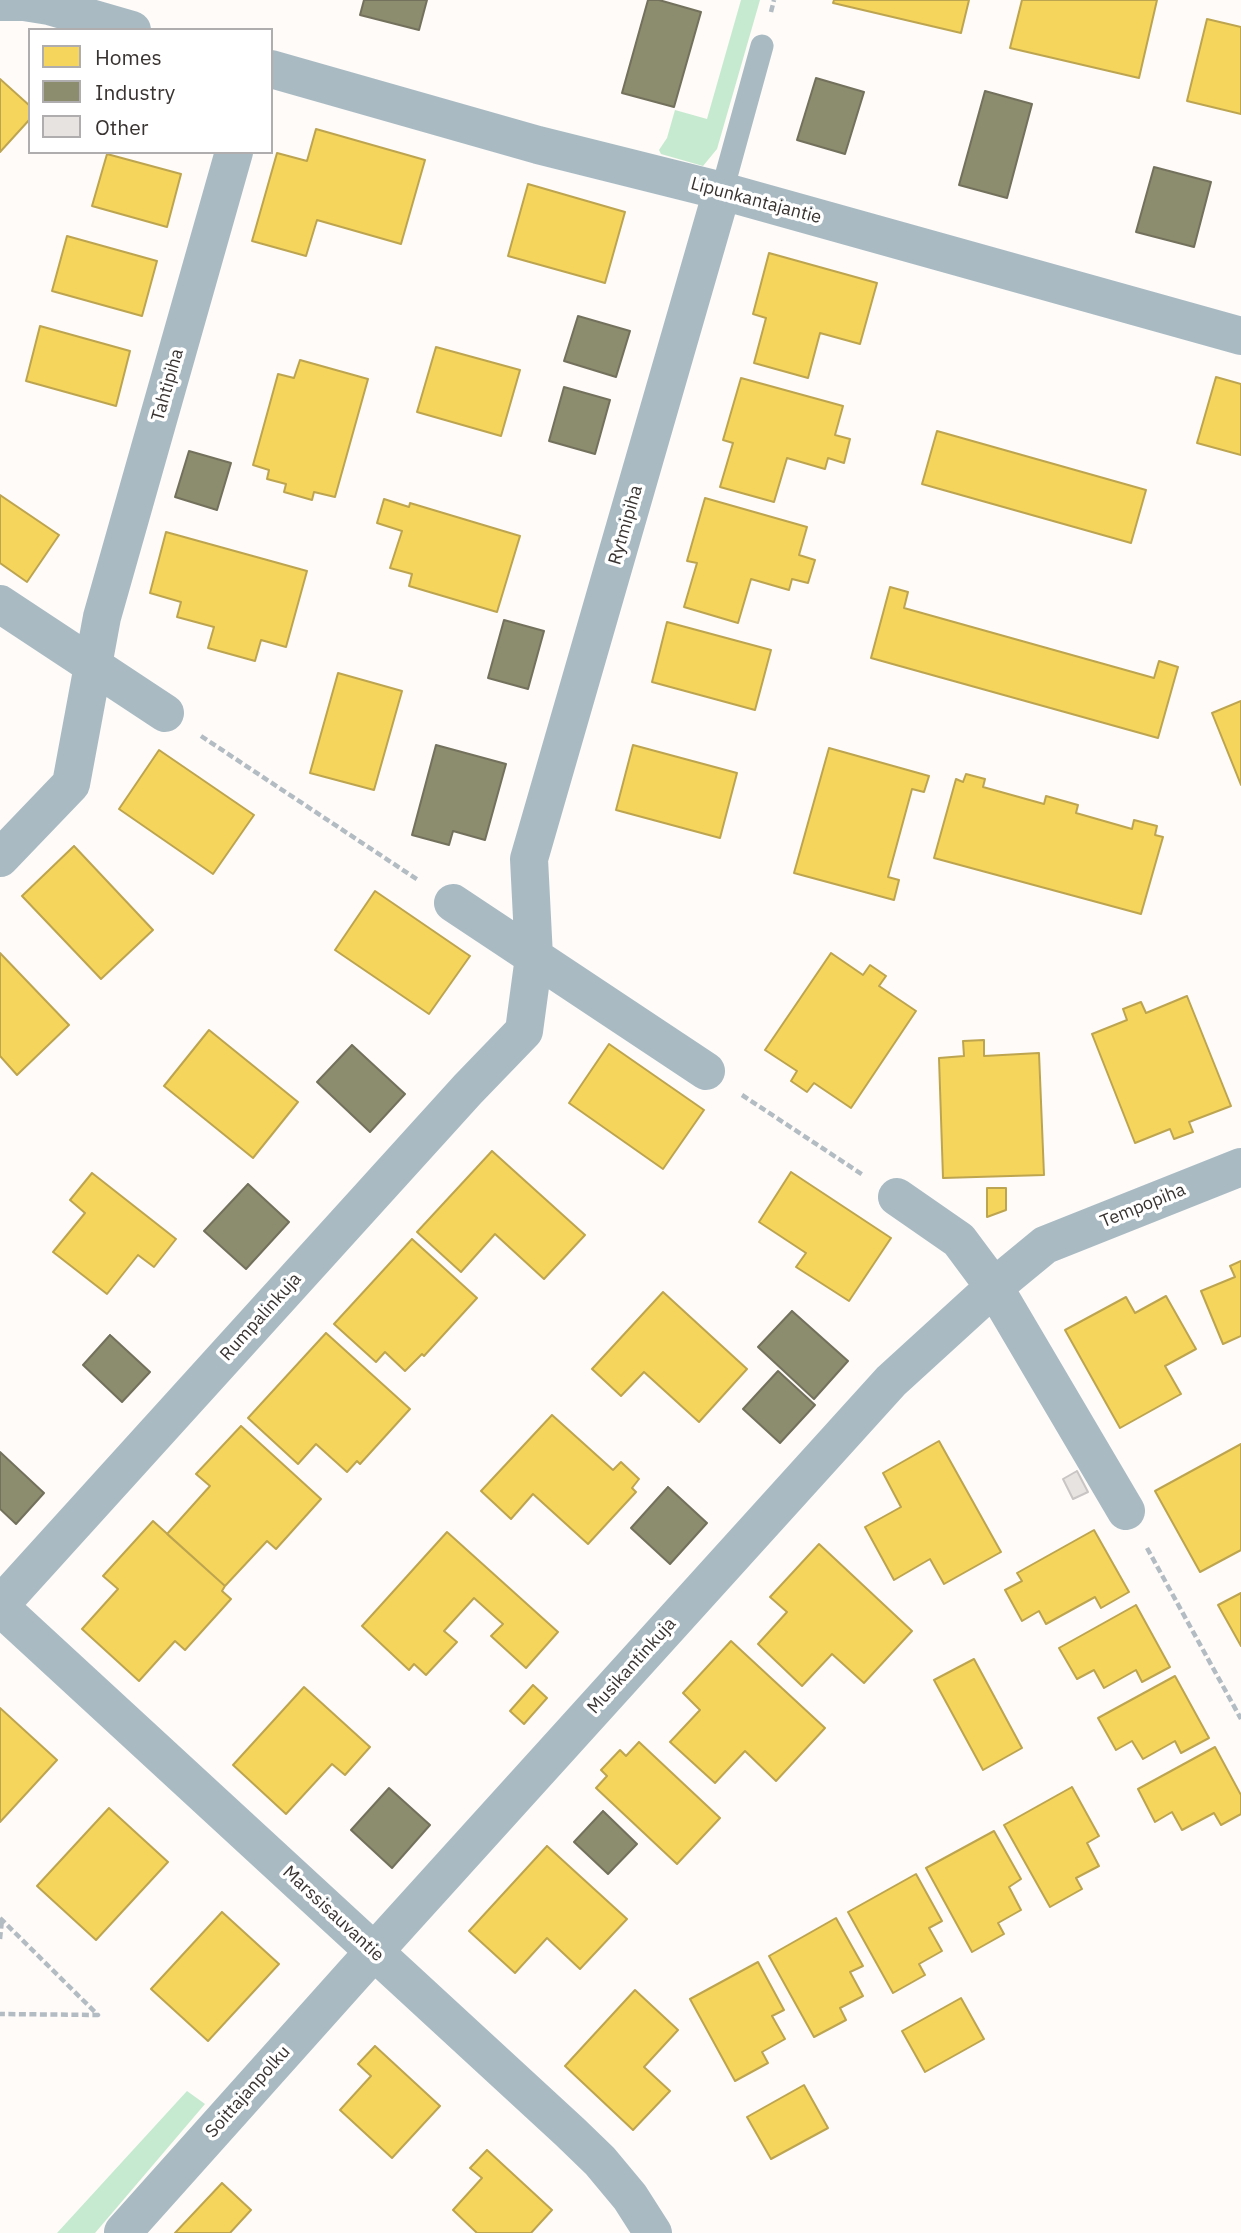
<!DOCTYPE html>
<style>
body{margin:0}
#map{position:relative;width:1241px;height:2233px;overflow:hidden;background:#fefbf9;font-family:"IBM Plex Sans",sans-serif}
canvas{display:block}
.legend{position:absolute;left:28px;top:28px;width:245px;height:126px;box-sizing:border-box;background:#fff;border:2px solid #afadad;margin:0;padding:9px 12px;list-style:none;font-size:21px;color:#383331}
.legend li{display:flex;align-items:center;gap:14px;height:35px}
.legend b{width:35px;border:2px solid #afadad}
</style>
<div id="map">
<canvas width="1241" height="2233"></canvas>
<ul class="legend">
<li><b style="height:19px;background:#f6d55c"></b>Homes</li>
<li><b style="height:19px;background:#8c8c6e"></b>Industry</li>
<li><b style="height:19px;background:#e6e3e1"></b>Other</li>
</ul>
</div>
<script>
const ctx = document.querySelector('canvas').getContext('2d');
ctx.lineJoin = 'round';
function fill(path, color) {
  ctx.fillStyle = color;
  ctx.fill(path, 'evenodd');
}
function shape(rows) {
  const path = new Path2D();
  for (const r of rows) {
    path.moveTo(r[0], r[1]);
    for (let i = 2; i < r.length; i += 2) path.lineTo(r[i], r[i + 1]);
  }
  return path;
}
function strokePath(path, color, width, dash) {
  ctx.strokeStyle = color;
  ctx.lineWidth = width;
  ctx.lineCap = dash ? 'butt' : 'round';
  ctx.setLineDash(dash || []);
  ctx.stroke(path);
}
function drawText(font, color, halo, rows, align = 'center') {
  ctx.font = font + ' "IBM Plex Sans",sans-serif';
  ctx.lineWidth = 7;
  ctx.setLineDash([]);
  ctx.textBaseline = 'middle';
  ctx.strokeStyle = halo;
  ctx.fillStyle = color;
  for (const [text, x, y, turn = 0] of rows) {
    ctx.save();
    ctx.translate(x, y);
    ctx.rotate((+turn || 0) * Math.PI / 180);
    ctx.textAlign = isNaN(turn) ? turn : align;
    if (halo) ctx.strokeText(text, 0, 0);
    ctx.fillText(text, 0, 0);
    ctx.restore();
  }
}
fill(shape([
 [741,0,760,0,717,149,703,166,661,154,659,150,667,138,675,110,707,119],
 [187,2091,205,2104,95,2233,57,2233]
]), '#c6eacf');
const homes = shape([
 [834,0,969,0,961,33,833,3,834,0],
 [1022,0,1157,0,1139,78,1010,48,1022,0],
 [1207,19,1241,27,1241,114,1187,101,1207,19],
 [0,79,30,106,30,119,0,152,0,79],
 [316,129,425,160,401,244,317,220,306,256,252,241,277,153,307,161,316,129],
 [107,154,181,174,167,227,92,206,107,154],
 [528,184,625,212,605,283,508,256,528,184],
 [67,236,157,261,142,316,52,291,67,236],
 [769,253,877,283,860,344,820,333,808,378,754,363,766,318,753,314,769,253],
 [40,326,130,351,116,406,26,381,40,326],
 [436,347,520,370,501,436,417,412,436,347],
 [300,360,368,379,335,497,314,492,312,500,284,492,286,484,267,479,269,470,253,465,278,374,294,378,300,360],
 [1216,377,1241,384,1241,455,1197,443,1216,377],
 [741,378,843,406,835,435,850,439,844,463,828,458,825,469,787,458,774,502,720,487,733,443,723,440,741,378],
 [937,431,1146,490,1131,543,922,484,937,431],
 [0,495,59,535,27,582,0,563,0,495],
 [705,498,807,527,799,555,815,560,808,583,792,579,789,590,751,579,738,623,684,607,697,563,687,561,705,498],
 [384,499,409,507,410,503,520,536,497,612,409,586,412,574,390,568,402,531,377,523,384,499],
 [166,532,307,571,286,647,261,640,255,661,208,648,214,627,177,617,181,602,150,593,166,532],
 [890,587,908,592,904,608,1154,678,1159,661,1178,667,1158,738,871,658,890,587],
 [667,622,771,650,755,710,652,682,667,622],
 [338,673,402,691,374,790,310,773,338,673],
 [1241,701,1241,785,1212,713,1241,701],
 [633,745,737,773,720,838,616,810,633,745],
 [829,748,929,776,924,792,912,789,888,877,899,880,894,900,794,873,829,748],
 [159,750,254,815,213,874,119,809,159,750],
 [966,774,985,779,983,787,1044,804,1046,796,1078,805,1076,813,1132,829,1134,820,1157,826,1155,835,1163,837,1141,914,934,858,956,779,963,782,966,774],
 [74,846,153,930,101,979,22,896,74,846],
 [375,891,470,956,429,1014,335,950,375,891],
 [0,953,69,1025,17,1075,0,1056,0,953],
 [831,953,863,975,870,965,886,976,879,986,916,1011,851,1108,814,1083,807,1092,791,1081,797,1071,765,1050,831,953],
 [1187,996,1231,1106,1189,1122,1193,1132,1174,1139,1170,1129,1135,1143,1092,1034,1127,1020,1123,1009,1141,1002,1146,1013,1187,996],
 [209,1030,298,1102,253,1158,164,1086,209,1030],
 [984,1040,984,1056,1039,1053,1044,1175,943,1178,939,1058,964,1056,963,1041,984,1040],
 [609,1044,704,1110,663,1169,569,1103,609,1044],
 [492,1151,585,1235,544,1279,495,1234,461,1272,417,1232,492,1151],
 [791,1172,891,1238,849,1301,796,1267,806,1253,759,1222,791,1172],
 [92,1173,176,1239,154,1267,138,1255,107,1294,53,1252,85,1213,70,1200,92,1173],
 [987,1188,1006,1188,1006,1210,987,1217,987,1188],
 [412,1239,477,1298,424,1356,422,1354,405,1371,385,1352,376,1362,334,1324,412,1239],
 [1241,1261,1241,1336,1223,1344,1201,1291,1235,1277,1230,1266,1241,1261],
 [663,1292,747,1369,699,1422,644,1372,621,1396,592,1369,663,1292],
 [1166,1296,1196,1349,1165,1366,1181,1394,1120,1428,1065,1330,1126,1297,1135,1313,1166,1296],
 [326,1333,410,1409,360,1464,357,1461,347,1472,316,1444,298,1464,248,1418,326,1333],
 [552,1415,613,1470,621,1462,639,1479,632,1488,636,1492,588,1544,533,1494,511,1519,481,1491,552,1415],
 [241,1426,321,1499,276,1549,267,1541,225,1586,167,1534,210,1486,196,1474,241,1426],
 [939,1441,1001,1552,944,1584,930,1559,894,1580,865,1527,901,1507,883,1473,939,1441],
 [1241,1444,1241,1550,1200,1572,1155,1491,1241,1444],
 [153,1521,225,1586,222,1591,231,1599,185,1650,175,1641,139,1681,82,1629,118,1589,103,1576,153,1521],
 [1094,1530,1129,1592,1101,1608,1095,1597,1046,1624,1039,1611,1022,1621,1005,1590,1022,1581,1017,1573,1094,1530],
 [447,1532,558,1632,526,1668,491,1636,503,1624,474,1598,444,1631,457,1642,426,1675,414,1664,409,1670,362,1626,447,1532],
 [819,1544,912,1631,864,1683,832,1654,802,1686,758,1644,787,1612,770,1597,819,1544],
 [1241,1593,1241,1646,1218,1605,1241,1593],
 [1136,1605,1170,1667,1142,1682,1136,1670,1104,1688,1094,1670,1077,1679,1059,1648,1136,1605],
 [731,1641,825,1728,776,1781,745,1751,715,1783,670,1742,700,1710,683,1693,731,1641],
 [974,1659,1022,1748,983,1770,934,1680,974,1659],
 [1175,1676,1209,1738,1181,1753,1175,1741,1143,1759,1132,1741,1116,1750,1098,1718,1175,1676],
 [533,1685,547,1698,524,1724,510,1711,533,1685],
 [304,1687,370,1747,345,1775,332,1764,286,1814,233,1765,304,1687],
 [0,1708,57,1760,0,1822,0,1708],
 [639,1742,720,1818,677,1864,596,1788,607,1776,601,1770,620,1750,626,1756,639,1742],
 [1215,1747,1241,1795,1241,1814,1221,1825,1214,1813,1182,1830,1172,1812,1155,1822,1138,1789,1215,1747],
 [1072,1787,1099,1836,1087,1843,1099,1866,1076,1878,1082,1889,1050,1907,1004,1825,1072,1787],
 [109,1808,168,1862,96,1940,37,1886,109,1808],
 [994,1831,1021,1879,1009,1887,1021,1910,998,1923,1004,1934,972,1952,926,1868,994,1831],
 [547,1846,627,1919,580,1969,547,1938,515,1973,469,1931,547,1846],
 [916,1874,942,1921,929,1928,942,1951,919,1964,925,1975,893,1993,848,1912,916,1874],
 [222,1912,279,1964,208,2041,151,1989,222,1912],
 [836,1918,863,1966,850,1972,863,1996,840,2008,846,2020,814,2037,769,1956,836,1918],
 [758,1962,784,2010,772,2016,785,2039,762,2052,768,2063,735,2081,690,1999,758,1962],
 [635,1990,678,2030,644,2067,670,2091,633,2130,565,2066,635,1990],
 [961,1998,984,2039,925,2072,902,2031,961,1998],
 [375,2046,440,2106,392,2158,340,2110,371,2076,358,2064,375,2046],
 [804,2085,828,2128,771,2159,747,2117,804,2085],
 [487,2150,552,2210,531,2233,477,2233,453,2210,482,2178,470,2168,487,2150],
 [222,2183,251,2210,230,2233,175,2233,222,2183]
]);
fill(homes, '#f6d55c');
strokePath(homes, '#bda44f', 2);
const industry = shape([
 [364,0,427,0,419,30,360,15,364,0],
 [648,0,659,0,701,12,674,107,622,93,648,0],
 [816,78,864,92,845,154,797,140,816,78],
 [985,91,1032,104,1007,198,959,185,985,91],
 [1154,167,1211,182,1194,247,1136,232,1154,167],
 [578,316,630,331,616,377,564,361,578,316],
 [564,387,610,400,595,454,549,441,564,387],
 [189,451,231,463,217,510,175,497,189,451],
 [504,620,544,631,528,689,488,678,504,620],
 [436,745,506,764,485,840,453,831,449,845,412,835,436,745],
 [352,1045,405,1094,370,1132,317,1082,352,1045],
 [248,1184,289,1222,246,1269,204,1231,248,1184],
 [792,1311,848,1361,814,1399,758,1347,792,1311],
 [110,1335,150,1372,122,1402,83,1365,110,1335],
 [778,1371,815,1405,780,1443,743,1409,778,1371],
 [0,1452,44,1493,16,1524,0,1509,0,1452],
 [668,1487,707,1523,670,1564,631,1528,668,1487],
 [389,1788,430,1825,392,1868,351,1830,389,1788],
 [603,1811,637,1844,608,1874,574,1842,603,1811]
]);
fill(industry, '#8c8c6e');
strokePath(industry, '#73715c', 2);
const building = shape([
 [1077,1471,1088,1492,1073,1499,1063,1479,1077,1471]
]);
fill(building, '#e6e3e1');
strokePath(building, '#c9c5c4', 2);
strokePath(shape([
 [771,12,774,0],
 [201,736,418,880],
 [742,1095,863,1175],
 [1147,1548,1241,1719],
 [0,1918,98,2015,0,2014],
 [0,1939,2,1920]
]), '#b3bcc2', 4.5, [7, 3.5]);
strokePath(shape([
 [722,191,762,46]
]), '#a9bac3', 23);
strokePath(shape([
 [0,2,24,2,49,6,132,30],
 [271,69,538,145,722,191,1241,336],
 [0,604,165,713],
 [0,858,71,784,102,617,234,152],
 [453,903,706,1071],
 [897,1197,959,1240,994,1287,1126,1511],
 [0,1605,468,1089,524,1031,534,957,529,859,722,191],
 [0,1607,570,2132,600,2161,630,2197,653,2233],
 [123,2232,352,1976,891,1381,994,1287,1045,1245,1241,1167]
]), '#a9bac3', 38);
drawText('18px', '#383331', '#fff', [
 ["Lipunkantajantie",756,201,15],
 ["Tahtipiha",168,385,-74],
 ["Rytmipiha",626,525,-74],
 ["Tempopiha",1143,1206,-22],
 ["Rumpalinkuja",261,1317,-48],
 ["Musikantinkuja",632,1666,-48],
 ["Marssisauvantie",333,1914,43],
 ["Soittajanpolku",248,2092,-48]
]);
</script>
